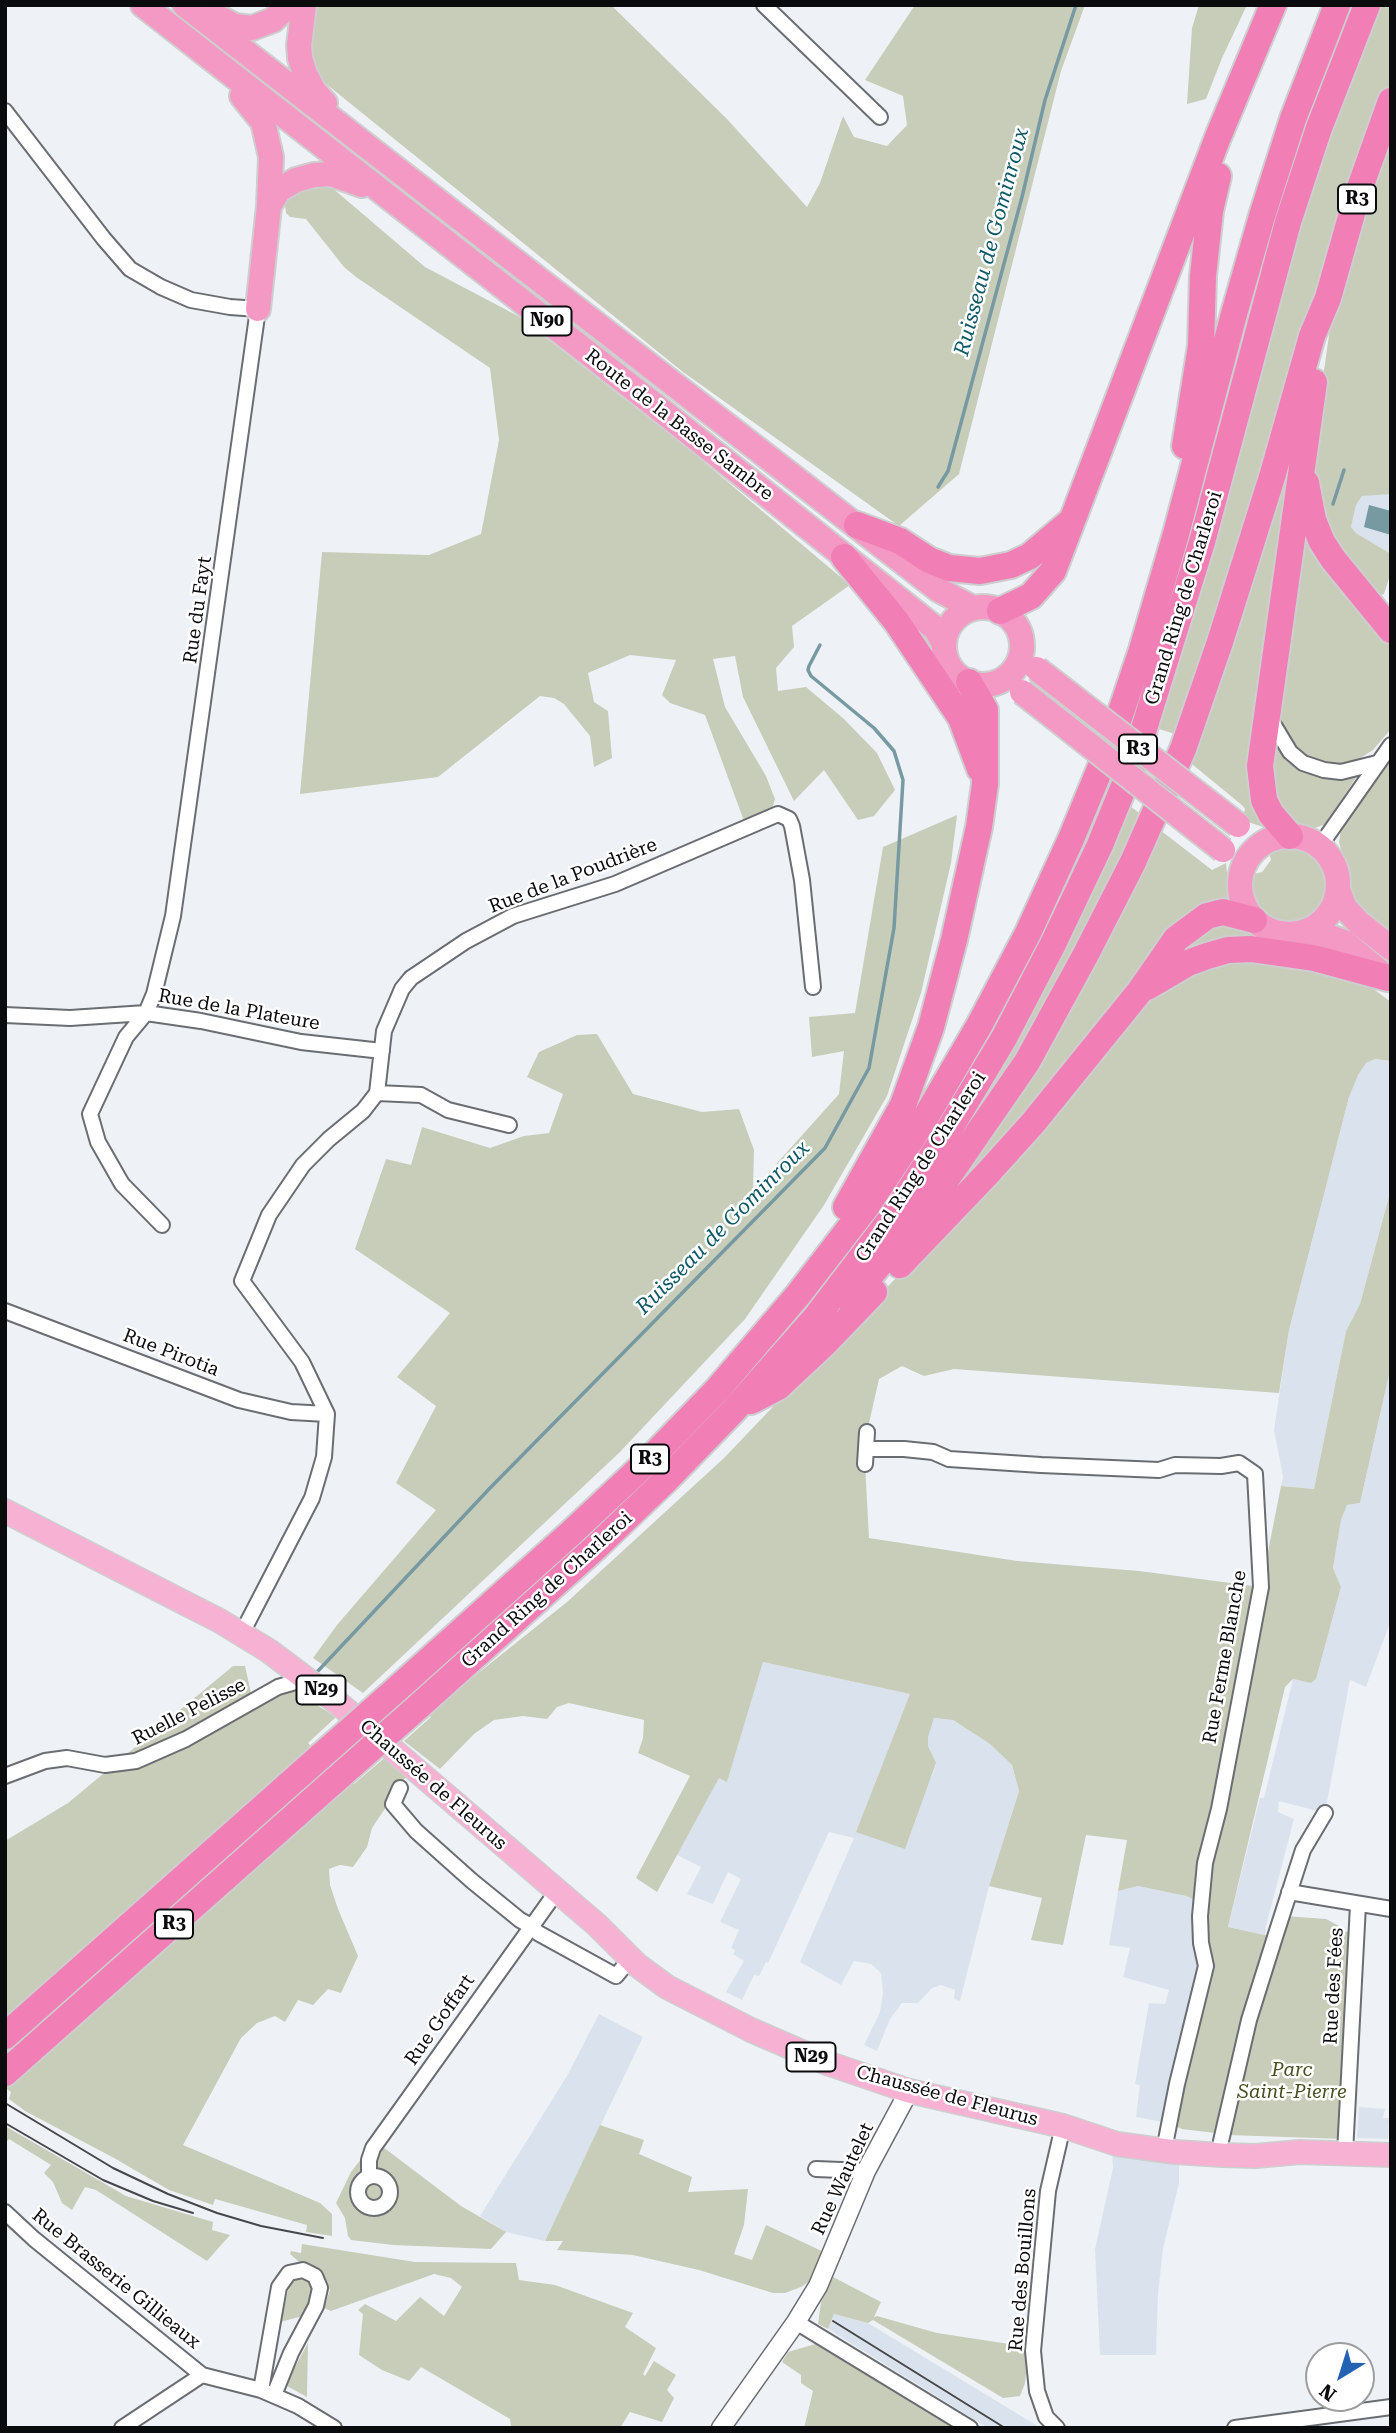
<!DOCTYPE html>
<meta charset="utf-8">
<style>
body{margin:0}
#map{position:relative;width:1396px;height:2433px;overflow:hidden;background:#eef2f6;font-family:"Roboto Serif",serif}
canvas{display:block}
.frame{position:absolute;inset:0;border:7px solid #0a0b0d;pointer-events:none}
.north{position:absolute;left:1305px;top:2342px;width:70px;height:70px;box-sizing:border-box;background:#fff;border:2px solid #9d9d9e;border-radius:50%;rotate:218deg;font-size:19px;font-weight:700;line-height:28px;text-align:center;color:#0a0b0d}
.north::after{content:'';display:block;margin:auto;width:24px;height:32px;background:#2462b3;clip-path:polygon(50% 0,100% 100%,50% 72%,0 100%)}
</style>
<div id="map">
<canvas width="1396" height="2433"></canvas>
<div class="frame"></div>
<div class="north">N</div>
</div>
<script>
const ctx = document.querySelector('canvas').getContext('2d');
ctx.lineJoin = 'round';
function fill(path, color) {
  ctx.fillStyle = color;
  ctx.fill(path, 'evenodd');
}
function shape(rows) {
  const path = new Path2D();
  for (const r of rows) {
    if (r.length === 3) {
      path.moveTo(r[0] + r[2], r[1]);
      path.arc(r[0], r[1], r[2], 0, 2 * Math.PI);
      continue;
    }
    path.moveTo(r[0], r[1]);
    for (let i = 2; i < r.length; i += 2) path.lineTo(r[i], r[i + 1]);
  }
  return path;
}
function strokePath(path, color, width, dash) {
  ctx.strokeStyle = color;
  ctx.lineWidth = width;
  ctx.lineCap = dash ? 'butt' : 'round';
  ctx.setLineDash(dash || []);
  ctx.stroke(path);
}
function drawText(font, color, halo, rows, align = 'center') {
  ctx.font = font + ' "Roboto Serif",serif';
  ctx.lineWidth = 5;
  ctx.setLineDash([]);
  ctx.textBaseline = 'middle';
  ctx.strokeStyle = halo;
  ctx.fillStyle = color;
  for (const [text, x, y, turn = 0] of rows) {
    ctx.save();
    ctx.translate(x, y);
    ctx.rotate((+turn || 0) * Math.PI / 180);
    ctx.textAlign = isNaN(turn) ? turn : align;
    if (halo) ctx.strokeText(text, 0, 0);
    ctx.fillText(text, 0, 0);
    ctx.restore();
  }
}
fill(shape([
 [1375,493,1391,494,1391,554,1356,533,1351,527,1356,505,1362,496],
 [1375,1059,1391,1061,1391,1189,1360,1304,1346,1331,1314,1489,1281,1486,1283,1477,1274,1430,1289,1330,1349,1097,1357,1075,1366,1063],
 [1391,1366,1391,1620,1366,1687,1350,1680,1325,1813,1279,1801,1278,1812,1294,1819,1266,1926,1265,1935,1228,1927,1260,1798,1264,1798,1293,1679,1311,1683,1316,1679,1341,1587,1333,1568,1341,1520,1347,1505,1360,1503],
 [763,1662,911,1694,857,1832,932,1776,936,1764,928,1746,928,1733,934,1718,953,1720,990,1744,1012,1765,1019,1791,989,1886,960,2001,954,1999,955,1990,941,1985,932,1988,918,2003,902,2003,890,2019,877,2051,864,2045,880,2012,883,1993,881,1973,871,1964,854,1961,841,1985,800,1962,854,1838,829,1832,768,1963,766,1962,759,1976,754,1975,742,2000,726,1992,744,1961,733,1954,735,1950,731,1948,739,1930,720,1922,741,1879,728,1872,713,1904,687,1894,701,1867,677,1855,719,1777,727,1781],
 [1138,1886,1186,1896,1198,1901,1202,1965,1168,2123,1136,2117,1140,2085,1135,2084,1149,2003,1165,2004,1169,1990,1123,1977,1130,1948,1109,1945,1118,1891],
 [599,2014,643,2037,545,2241,506,2232,480,2216,567,2076],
 [1359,2107,1385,2109,1383,2118,1389,2118,1388,2139,1357,2138],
 [1112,2151,1179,2164,1179,2183,1163,2249,1158,2294,1156,2355,1100,2355,1095,2249,1113,2168],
 [834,2314,868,2323,1041,2428,988,2428,828,2329]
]), '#dae3ed');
fill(shape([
 [313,5,611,5,727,119,807,207,820,183,843,116,854,137,887,146,907,125,903,96,865,80,915,5,1085,5,1061,71,959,474,899,526,683,372,320,79,308,58],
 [1199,5,1247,5,1222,58,1206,99,1187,104,1192,28],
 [1382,5,1391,5,1391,107,1301,329,1228,587,1178,735,1159,729,1237,467,1312,179],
 [1391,135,1391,494,1362,496,1356,505,1351,527,1356,533,1391,554,1391,572,1384,594,1379,596,1334,552,1312,478,1312,453,1333,308],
 [312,184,330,186,425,267,518,316,685,446,850,585,792,626,794,647,776,668,778,691,806,687,844,719,877,753,895,790,874,816,858,820,824,770,794,801,743,697,735,656,713,659,725,707,766,776,775,799,772,809,744,821,705,715,670,703,662,695,676,660,630,655,588,673,594,702,608,711,612,758,594,767,590,736,564,704,554,698,540,696,438,777,300,794,322,552,429,555,481,534,499,440,490,368,356,277,344,267,306,219,290,217,286,213,285,205,296,190],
 [1293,447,1266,828,1242,820,1245,809,1243,806,1187,760,1269,533],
 [1303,516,1391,638,1391,729,1373,750,1351,764,1324,764,1303,756,1292,746,1277,716],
 [1271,730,1289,756,1355,773,1357,776,1326,824,1315,828,1295,829,1272,808],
 [1391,757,1391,940,1350,896,1350,882,1339,842,1341,830],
 [1127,804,1146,818,1027,1041,952,1151,1008,1060,1043,994,1110,853],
 [957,815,951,863,921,993,887,1096,824,1205,745,1319,619,1453,363,1693,313,1658,337,1625,436,1510,396,1483,436,1406,397,1377,450,1313,355,1249,386,1159,411,1165,422,1127,490,1148,524,1136,549,1133,563,1094,527,1077,539,1052,577,1035,597,1034,633,1094,702,1112,739,1109,754,1150,753,1190,839,1094,844,1051,812,1057,809,1017,855,1013,883,847],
 [1160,830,1212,870,1226,863,1229,894,1235,910,1213,909,1117,1010,924,1227],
 [1279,847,1295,847,1308,852,1324,868,1328,880,1328,889,1319,911,1299,923,1283,923,1271,919,1263,912,1251,887,1254,874,1262,872,1271,860,1270,856,1273,851],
 [1210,925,1244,925,1256,936,1277,944,1162,963],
 [1232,957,1345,976,1372,988,1391,1002,1391,1061,1375,1059,1366,1063,1358,1075,1349,1097,1289,1330,1279,1393,954,1369,924,1376,902,1366,879,1379,867,1432,865,1464,869,1538,1017,1561,1139,1571,1261,1587,1281,1486,1314,1489,1346,1331,1360,1304,1391,1189,1391,1366,1360,1503,1347,1505,1341,1520,1333,1568,1341,1587,1316,1679,1311,1683,1293,1679,1285,1687,1228,1927,1274,1937,1284,1916,1326,1919,1341,1927,1344,1932,1356,1930,1344,2139,1228,2135,1225,2122,1215,2133,1182,2129,1168,2123,1205,1980,1198,1901,1186,1896,1138,1886,1118,1891,1127,1840,1086,1835,1063,1945,1031,1940,1042,1898,989,1886,1019,1791,1012,1765,990,1744,953,1720,934,1718,928,1737,928,1746,936,1763,905,1849,856,1832,910,1694,763,1662,727,1782,719,1778,657,1892,636,1878,690,1776,638,1753,643,1738,644,1720,569,1703,557,1707,547,1719,523,1716,494,1720,474,1734,440,1769,404,1741,431,1717,428,1714,436,1707,567,1602,724,1458,1003,1166,1157,987],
 [233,1666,245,1666,251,1693,258,1704,293,1690,336,1717,308,1743,311,1746,5,2019,5,1841,68,1803],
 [388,1755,410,1771,372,1828,367,1847,353,1867,340,1865,329,1869,330,1885,338,1909,358,1956,341,1993,328,1989,313,2005,298,2000,285,2022,275,2016,257,2023,241,2038,183,2145,320,2203,332,2214,332,2236,306,2232,307,2225,215,2199,213,2205,169,2190,114,2158,25,2111,9,2099,11,2092,6,2088,18,2072,350,1781,354,1784],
 [600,2125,644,2140,639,2154,692,2177,688,2192,748,2189,744,2225,734,2254,752,2260,766,2225,824,2252,816,2277,801,2287,785,2293,773,2293,699,2270,633,2255,557,2250,563,2241,545,2241],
 [5,2126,126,2196,213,2222,212,2230,230,2235,207,2261,96,2190,85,2187,72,2210,62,2203,53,2182,44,2173,51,2165,9,2139,5,2143],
 [375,2141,461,2206,506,2232,491,2249,393,2245,351,2240,348,2236,345,2218,336,2203,351,2172],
 [302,2244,415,2262,516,2263,519,2280,555,2285,633,2313,625,2327,656,2348,643,2374,645,2376,654,2361,676,2375,667,2390,674,2398,662,2422,630,2412,620,2428,514,2428,511,2426,510,2419,421,2367,409,2381,382,2370,359,2355,363,2314,358,2310,365,2304,396,2321,420,2297,444,2316,462,2287,451,2278,434,2274,331,2311,324,2308,330,2290,326,2280,316,2271,306,2268,290,2254,291,2251,301,2253],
 [292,2276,307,2278,314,2288,303,2316,280,2322],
 [833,2277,881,2302,874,2317,877,2316,937,2333,1029,2347,1025,2383,1020,2396,1003,2398,873,2320,868,2323,834,2314,828,2329,818,2324,821,2302],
 [308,2343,307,2397,285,2385],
 [819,2343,960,2428,804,2428,813,2391,801,2383,801,2375,782,2362,788,2352]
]), '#c8cdba');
fill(shape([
 [1369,505,1391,511,1391,535,1364,527]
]), '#779aa2');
strokePath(shape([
 [938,487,948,471,1022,197,1045,100,1076,5],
 [1333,504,1344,470],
 [317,1672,491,1487,825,1148,869,1068,894,928,903,780,894,751,874,728,811,676,808,670,809,666,820,645]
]), '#779aa2', 3.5);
const minor = shape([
 [764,5,880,117],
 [5,111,104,239,130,269,161,287,191,300,230,307,258,309,173,916,154,994,146,1013,126,1037,90,1114,98,1142,122,1184,162,1225],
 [1269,717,1290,752,1303,763,1324,770,1341,772,1377,763],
 [1320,846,1391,745],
 [5,1015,70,1018,146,1013,201,1021,301,1042,382,1051],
 [377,1093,384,1031,402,989,411,978,466,941,513,916,615,884,778,814,789,819,792,826,802,880,813,987],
 [377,1093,421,1095,448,1110,509,1125],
 [5,1311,239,1400,291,1412,327,1414],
 [866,1449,904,1449,933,1452,949,1459,1041,1465,1159,1470,1175,1465,1221,1466,1239,1463,1255,1474,1261,1587,1219,1809,1205,1863,1200,1916,1201,1943,1206,1966,1177,2084,1164,2150],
 [865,1464,867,1432],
 [242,1633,312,1498,324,1457,327,1414,302,1362,242,1281,269,1215,303,1165,329,1139,363,1111,377,1093],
 [5,1776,45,1761,67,1758,105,1765,136,1761,186,1739,278,1687,306,1679],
 [400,1788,393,1804,416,1831,472,1881,520,1920,531,1926,538,1933,616,1976,630,1959],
 [1289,1892,1391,1909],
 [1221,2141,1249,2020,1275,1937,1303,1850,1325,1813],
 [1345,2153,1358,1905],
 [816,2169,866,2171],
 [374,2192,16],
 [369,2177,369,2160,373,2148,557,1891],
 [5,2212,34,2239,202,2375,261,2390,298,2406,334,2428],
 [796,2322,970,2428],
 [261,2390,279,2287,289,2273,303,2270,315,2276,320,2288,316,2306,291,2353,274,2395],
 [122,2428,202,2375],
 [1057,2428,1046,2417,1037,2391,1033,2351,1048,2191,1063,2126],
 [1235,2428,1391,2407]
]);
const tertiary = shape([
 [721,2428,796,2322,818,2286,866,2171,909,2091]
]);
const primary = shape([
 [5,1511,220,1621,269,1651,338,1703,597,1925,637,1965,667,1987,751,2030,827,2063,909,2091,1063,2126,1117,2144,1175,2152,1222,2155,1255,2156,1300,2152,1391,2155]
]);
const trunk = shape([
 [143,5,652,403,936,629,944,644],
 [185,5,939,590,973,608],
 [304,5,299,45,300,58,305,74,314,91,325,103],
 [216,16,235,26,252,28,273,20,289,5],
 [242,96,263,122,271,157,269,206,258,309],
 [269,206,279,190,296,180,314,175,331,174,362,185],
 [983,646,39],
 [1289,885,49],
 [1338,890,1345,908,1359,923,1391,948],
 [1304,932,1322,934,1344,942,1387,978]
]);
const motorway = shape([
 [1185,446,1201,346,1203,276,1210,211,1218,176],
 [1306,483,1313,520,1322,542,1333,559,1391,630],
 [857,525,900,541,929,560,949,568,980,571,1011,565,1030,556,1069,523],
 [844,557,896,621,961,718,980,769],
 [1000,611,1031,596,1053,571,1218,137,1273,5],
 [1290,836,1271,814,1264,800,1260,766,1314,382],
 [1147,987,1188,963,1207,956,1228,950,1251,949,1314,958,1388,978],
 [846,1207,903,1105,931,1027,954,940,979,827,985,784,985,710,969,682],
 [900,1265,987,1174,1033,1123,1140,991,1176,939,1207,916,1223,912,1254,920],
 [850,1300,927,1207,1027,1062,1086,954,1133,862,1183,749,1220,642,1272,477,1312,336,1328,298,1357,196,1391,101],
 [751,1401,778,1387,825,1343,874,1292],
 [398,1688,571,1533,650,1459,717,1390,798,1295,866,1207,924,1120,980,1024,1028,933,1071,839,1109,747,1142,650,1176,534,1234,314,1262,216,1293,119,1337,5],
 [419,1706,596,1547,667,1479,734,1410,817,1316,888,1223,947,1133,1004,1038,1053,944,1100,845,1133,764,1202,542,1288,222,1319,128,1367,5],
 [5,2036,321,1756],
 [5,2073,342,1774]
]);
strokePath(minor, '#6a6d71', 18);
strokePath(tertiary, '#6a6d71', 21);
strokePath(primary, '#cececf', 26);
strokePath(trunk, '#cececf', 28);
strokePath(motorway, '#cececf', 30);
strokePath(minor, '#fff', 14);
strokePath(tertiary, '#fff', 18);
strokePath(primary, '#f7b2d3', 23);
strokePath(trunk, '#f498c4', 24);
strokePath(motorway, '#f17fb6', 26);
strokePath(shape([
 [5,2103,113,2168,168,2194,217,2213,261,2226,323,2238],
 [5,2123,103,2180,153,2201,193,2213],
 [833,2321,1005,2428]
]), '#46474a', 2);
const trunkBridge = shape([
 [1037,669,1238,825],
 [1022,692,1223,850]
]);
const motorwayBridge = shape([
 [321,1756,398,1688],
 [342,1774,419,1706]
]);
strokePath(trunkBridge, '#cececf', 28, []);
strokePath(motorwayBridge, '#cececf', 30, []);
strokePath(trunkBridge, '#f498c4', 24);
strokePath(motorwayBridge, '#f17fb6', 26);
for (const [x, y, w] of [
 [1357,199,38],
 [547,321,49],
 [1138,749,38],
 [650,1459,38],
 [321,1690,49],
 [174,1924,38],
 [811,2057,49]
]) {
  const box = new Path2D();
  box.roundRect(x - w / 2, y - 14.5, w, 29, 5);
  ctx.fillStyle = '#fff';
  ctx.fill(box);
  strokePath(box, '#0a0b0d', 2);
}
drawText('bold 18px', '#0a0b0d', null, [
 ["R3",1357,199],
 ["N90",547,321],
 ["R3",1138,749],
 ["R3",650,1459],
 ["N29",321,1690],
 ["R3",174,1924],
 ["N29",811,2057]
]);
drawText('19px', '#0a0b0d', '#fff', [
 ["Route de la Basse Sambre",679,425,38],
 ["Grand Ring de Charleroi",1184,598,-73],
 ["Rue du Fayt",198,610,-82],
 ["Rue de la Poudrière",573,876,-21],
 ["Rue de la Plateure",239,1010,10],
 ["Grand Ring de Charleroi",921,1167,-57],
 ["Rue Pirotia",171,1353,21],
 ["Grand Ring de Charleroi",547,1590,-42],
 ["Rue Ferme Blanche",1225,1657,-80],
 ["Ruelle Pelisse",189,1712,-27],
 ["Chaussée de Fleurus",433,1785,41],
 ["Rue des Fées",1334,1986,-87],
 ["Rue Goffart",440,2020,-55],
 ["Chaussée de Fleurus",947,2096,15],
 ["Rue Wautelet",843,2179,-65],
 ["Rue des Bouillons",1023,2270,-85],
 ["Rue Brasserie Gillieaux",116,2279,39]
]);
drawText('italic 19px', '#454f20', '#fff', [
 ["Parc",1292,2070],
 ["Saint-Pierre",1292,2092]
]);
drawText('italic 21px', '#0d5866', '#fff', [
 ["Ruisseau de Gominroux",992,242,-75],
 ["Ruisseau de Gominroux",723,1228,-45]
]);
</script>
